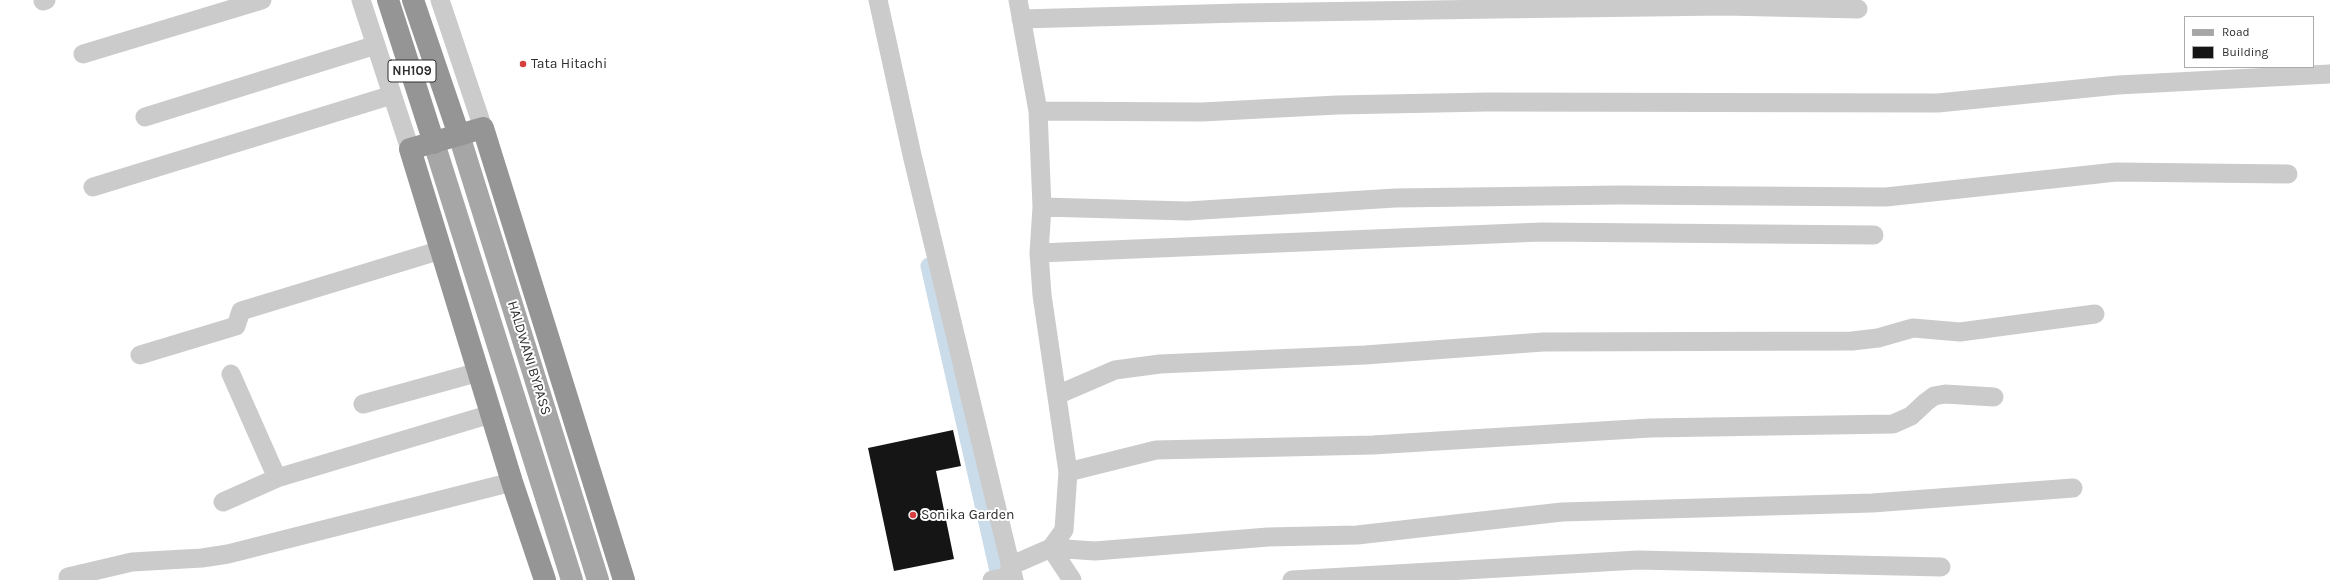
<!DOCTYPE html>
<style>
body{margin:0}
#map{position:relative;width:2330px;height:580px;overflow:hidden;background:#fff;font-family:Karla,sans-serif}
canvas{display:block}
.legend{position:absolute;left:2184px;top:16px;width:130px;height:52px;box-sizing:border-box;background:#fff;border:1px solid #ababab;margin:0;padding:5px 7px;list-style:none;font-size:12px;color:#2e2e2e}
.legend li{display:flex;align-items:center;gap:8px;height:20px}
.legend b{width:20px;border:1px solid #ababab}
</style>
<div id="map">
<canvas width="2330" height="580"></canvas>
<ul class="legend">
<li><b style="height:5px;background:#a6a6a6"></b>Road</li>
<li><b style="height:11px;background:#151515"></b>Building</li>
</ul>
</div>
<script>
const ctx = document.querySelector('canvas').getContext('2d');
ctx.lineJoin = 'round';
function shape(rows) {
  const path = new Path2D();
  for (const r of rows) {
    path.moveTo(r[0], r[1]);
    for (let i = 2; i < r.length; i += 2) path.lineTo(r[i], r[i + 1]);
  }
  return path;
}
function strokePath(path, color, width, dash) {
  ctx.strokeStyle = color;
  ctx.lineWidth = width;
  ctx.lineCap = dash ? 'butt' : 'round';
  ctx.setLineDash(dash || []);
  ctx.stroke(path);
}
function fill(path, color) {
  ctx.fillStyle = color;
  ctx.fill(path, 'evenodd');
}
function drawText(font, color, halo, rows, align = 'center') {
  ctx.font = font + ' Karla,sans-serif';
  ctx.lineWidth = 4;
  ctx.setLineDash([]);
  ctx.textBaseline = 'middle';
  ctx.strokeStyle = halo;
  ctx.fillStyle = color;
  for (const [text, x, y, turn = 0] of rows) {
    ctx.save();
    ctx.translate(x, y);
    ctx.rotate((+turn || 0) * Math.PI / 180);
    ctx.textAlign = isNaN(turn) ? turn : align;
    if (halo) ctx.strokeText(text, 0, 0);
    ctx.fillText(text, 0, 0);
    ctx.restore();
  }
}
strokePath(shape([
 [929,266,1000,580]
]), '#cadbe9', 17);
fill(shape([
 [953,430,961,466,936,471,954,559,894,571,868,448]
]), '#151515');
strokePath(shape([
 [361,0,410,149],
 [440,0,483,128],
 [878,0,912,155,1014,580],
 [43,1,46,0],
 [1021,19,1240,13,1496,9,1725,6,1858,9],
 [83,54,262,0],
 [1038,111,1202,112,1337,105,1488,102,1938,103,2118,85,2330,74],
 [145,117,376,45],
 [93,187,392,95],
 [1042,207,1187,211,1395,198,1620,195,1886,197,2116,172,2288,174],
 [1039,253,1541,232,1874,235],
 [140,355,236,326,241,311,441,250],
 [231,374,277,478],
 [1057,395,1115,370,1160,364,1365,355,1543,342,1852,341,1878,338,1913,328,1960,332,2095,314],
 [363,404,479,372],
 [1068,472,1156,450,1373,445,1650,428,1893,424,1911,416,1926,402,1934,396,1945,394,1994,397],
 [223,502,277,478,491,414],
 [1051,548,1095,551,1268,537,1357,535,1562,512,1872,503,2073,488],
 [1051,548,1072,580],
 [1010,566,1051,548,1064,530,1068,472,1042,295,1039,253,1042,207,1038,111,1018,0],
 [68,577,132,562,202,558,228,554,512,482],
 [992,580,1013,576],
 [1292,580,1638,560,1941,567]
]), '#cbcbcb', 19);
strokePath(shape([
 [459,135,598,580],
 [434,143,572,580]
]), '#a6a6a6', 22);
strokePath(shape([
 [388,0,434,143],
 [413,0,459,135],
 [545,580,512,482,410,149,483,128,624,580]
]), '#959595', 22);
for (const [x, y, r, color] of [
 [523,64,4,"#d73e3f"],
 [913,515,4,"#d73e3f"]
]) {
  const dot = new Path2D();
  dot.arc(x, y, r, 0, 2 * Math.PI);
  ctx.fillStyle = color;
  ctx.fill(dot);
  strokePath(dot, '#fff', 1.5);
}
for (const [x, y, w] of [
 [412,71,48]
]) {
  const box = new Path2D();
  box.roundRect(x - w / 2, y - 11, w, 22, 3);
  ctx.fillStyle = '#fff';
  ctx.fill(box);
  strokePath(box, '#2e2e2e', 1);
}
drawText('bold 13px', '#2e2e2e', null, [
 ["NH109",412,71]
]);
drawText('14px', '#2e2e2e', '#fff', [
 ["Tata Hitachi",531,64],
 ["Sonika Garden",921,515]
], 'left');
drawText('14px', '#2e2e2e', '#fff', [
 ["HALDWANI BYPASS",529,358,73]
]);
</script>
